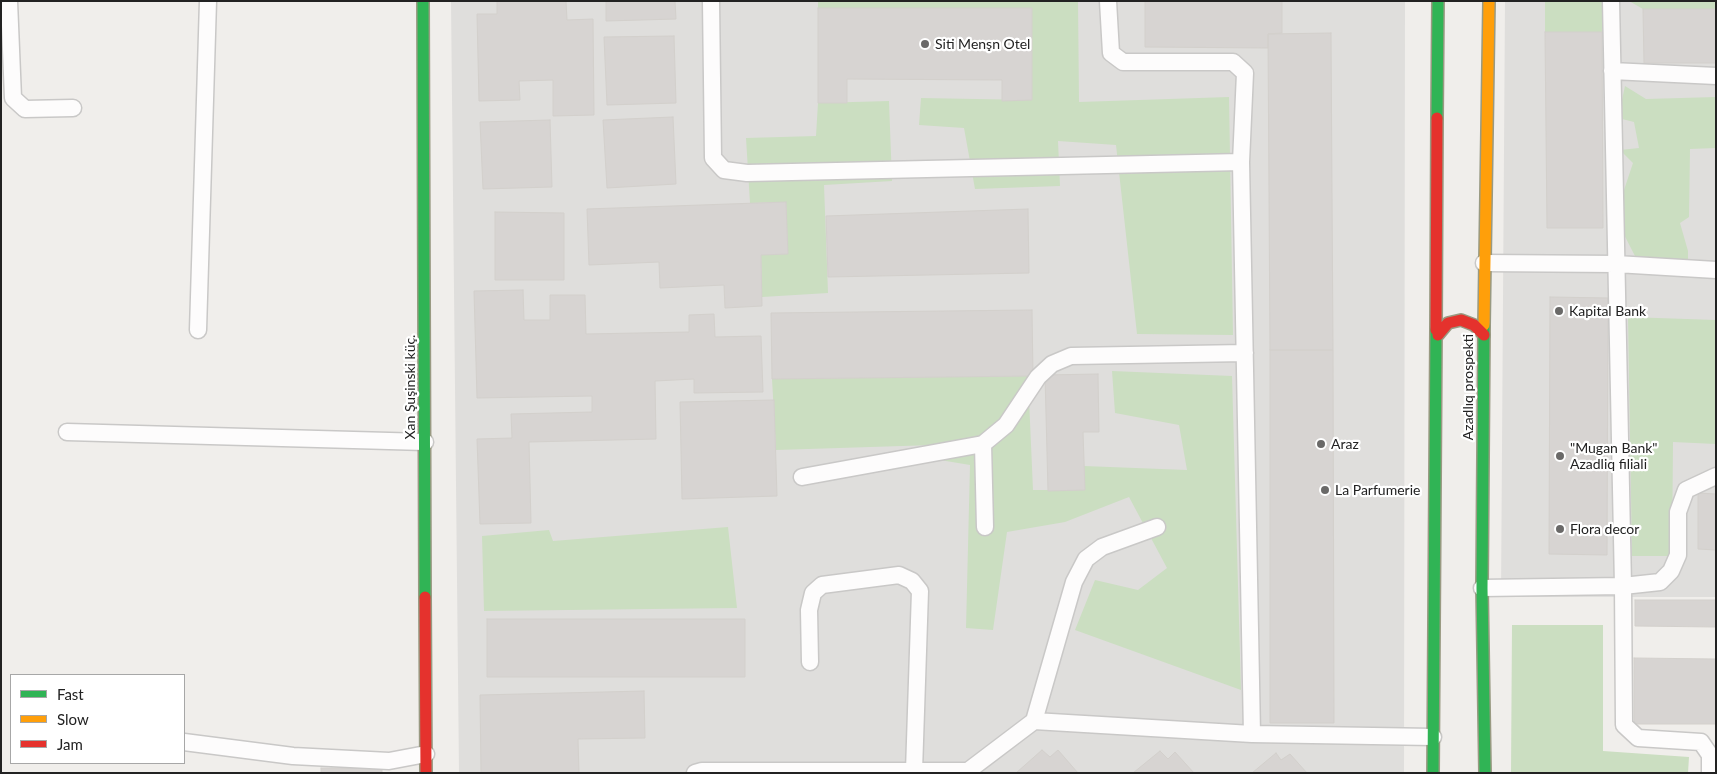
<!DOCTYPE html>
<meta charset="utf-8">
<style>
body{margin:0}
#map{position:relative;width:1717px;height:774px;overflow:hidden;background:#f0eeeb;font-family:Lato,sans-serif}
canvas{display:block}
.frame{position:absolute;inset:0;border:2px solid #222;pointer-events:none}
.legend{position:absolute;left:10px;top:674px;width:175px;height:90px;box-sizing:border-box;background:#fff;border:1px solid #a7a7a7;margin:0;padding:6px 9px;list-style:none;font-size:15px;color:#222}
.legend li{display:flex;align-items:center;gap:10px;height:25px}
.legend b{width:25px;border:1px solid #a7a7a7}
</style>
<div id="map">
<canvas width="1717" height="774"></canvas>
<div class="frame"></div>
<ul class="legend">
<li><b style="height:6px;background:#30b455"></b>Fast</li>
<li><b style="height:6px;background:#ff9f0a"></b>Slow</li>
<li><b style="height:6px;background:#e5322d"></b>Jam</li>
</ul>
</div>
<script>
const ctx = document.querySelector('canvas').getContext('2d');
ctx.lineJoin = 'round';
function fill(path, color) {
  ctx.fillStyle = color;
  ctx.fill(path, 'evenodd');
}
function shape(rows) {
  const path = new Path2D();
  for (const r of rows) {
    path.moveTo(r[0], r[1]);
    for (let i = 2; i < r.length; i += 2) path.lineTo(r[i], r[i + 1]);
  }
  return path;
}
function strokePath(path, color, width, dash) {
  ctx.strokeStyle = color;
  ctx.lineWidth = width;
  ctx.lineCap = dash ? 'butt' : 'round';
  ctx.setLineDash(dash || []);
  ctx.stroke(path);
}
function drawText(font, color, halo, rows, align = 'center') {
  ctx.font = font + ' Lato,sans-serif';
  ctx.lineWidth = 4.5;
  ctx.setLineDash([]);
  ctx.textBaseline = 'middle';
  ctx.strokeStyle = halo;
  ctx.fillStyle = color;
  for (const [text, x, y, turn = 0] of rows) {
    ctx.save();
    ctx.translate(x, y);
    ctx.rotate((+turn || 0) * Math.PI / 180);
    ctx.textAlign = isNaN(turn) ? turn : align;
    if (halo) ctx.strokeText(text, 0, 0);
    ctx.fillText(text, 0, 0);
    ctx.restore();
  }
}
fill(shape([
 [451,1,1405,1,1404,773,459,773],
 [1505,1,1716,1,1716,597,1501,597]
]), '#dfdedc');
fill(shape([
 [818,1,1078,1,1079,102,1229,97,1233,335,1137,334,1116,145,1058,141,1060,186,975,189,964,128,919,125,921,98,1032,100,1032,8,818,8],
 [1545,1,1602,1,1602,32,1545,32],
 [1629,1,1716,1,1716,9,1643,9],
 [1625,86,1646,99,1716,97,1716,148,1690,149,1689,217,1680,223,1688,251,1688,261,1653,266,1635,256,1615,217,1633,163,1620,150,1639,148,1634,122,1618,118],
 [889,101,892,181,824,185,828,293,762,297,761,255,788,253,786,202,750,203,746,138,816,136,818,103],
 [1628,317,1716,320,1716,444,1673,442,1672,556,1632,556],
 [1112,371,1232,376,1241,690,1075,630,1095,580,1138,590,1167,568,1129,497,1065,522,1007,532,993,630,966,628,970,465,940,460,934,445,776,450,772,379,1028,376,1033,490,1085,490,1084,466,1187,470,1179,425,1115,413],
 [728,527,737,608,484,611,482,536,549,530,553,541],
 [1512,625,1603,625,1603,751,1689,757,1688,773,1511,773]
]), '#cbdec1');
const building = shape([
 [497,1,566,1,567,20,593,19,594,115,553,116,553,80,519,81,520,100,479,101,477,14,497,14,497,1],
 [606,1,675,1,676,19,606,21,606,1],
 [1145,1,1282,1,1282,33,1268,34,1268,48,1145,47,1145,1],
 [818,8,1032,8,1032,100,1002,101,1002,80,847,79,847,103,818,103,818,8],
 [1643,9,1716,9,1716,63,1644,63,1643,9],
 [1545,32,1602,32,1603,228,1547,228,1545,32],
 [1331,33,1333,350,1270,350,1268,34,1331,33],
 [674,36,676,103,607,105,604,37,674,36],
 [673,117,676,184,607,188,603,120,673,117],
 [550,120,552,187,483,189,480,122,550,120],
 [786,202,788,254,761,255,762,306,725,308,724,285,660,288,659,262,589,265,587,209,786,202],
 [1028,209,1029,273,828,277,826,216,1028,209],
 [495,212,564,213,564,280,495,280,495,212],
 [523,290,524,320,550,320,550,295,585,295,586,334,689,332,689,315,714,314,715,337,761,336,763,392,694,393,694,379,655,381,656,439,529,442,531,523,480,524,477,439,512,438,511,414,592,412,592,396,477,398,474,291,523,290],
 [1550,297,1608,298,1607,555,1549,554,1550,297],
 [1032,310,1033,376,772,379,771,313,1032,310],
 [1270,350,1333,350,1334,723,1270,723,1270,350],
 [1098,374,1099,432,1083,432,1085,490,1048,491,1045,375,1098,374],
 [774,400,777,496,682,499,680,402,774,400],
 [1698,493,1716,494,1716,550,1698,549,1698,493],
 [1635,600,1716,600,1716,627,1635,626,1635,600],
 [487,619,745,619,745,677,487,677,487,619],
 [1634,658,1716,659,1716,724,1634,724,1634,658],
 [644,691,645,738,578,739,579,773,481,773,480,695,644,691],
 [1042,750,1050,757,1058,750,1078,773,1016,773,1042,750],
 [1160,751,1168,759,1175,752,1194,773,1133,773,1160,751],
 [1276,753,1281,760,1290,754,1307,773,1252,773,1276,753],
 [321,768,382,768,382,773,321,773,321,768]
]);
fill(building, '#d7d4d2');
strokePath(building, '#d3d0cc', 1);
const lane = shape([
 [9,1,13,98,25,109,73,108],
 [711,1,713,158,724,170,747,173,1241,162],
 [1108,1,1111,53,1123,62,1233,62,1245,73,1241,162,1252,734],
 [1611,1,1623,586,1624,725,1638,738,1701,742,1710,755,1710,773],
 [1612,71,1716,76],
 [1484,263,1616,264,1716,270],
 [198,330,208,1],
 [67,432,425,442],
 [983,444,985,527],
 [802,477,983,444,1006,425,1038,377,1052,364,1071,356,1245,353],
 [1482,588,1623,586,1660,582,1671,571,1678,555,1678,512,1686,490,1716,476],
 [810,662,809,610,813,593,822,585,899,575,912,581,920,591,914,771],
 [1034,721,1074,582,1086,559,1102,547,1157,527],
 [184,742,293,756,389,761,426,754],
 [695,773,702,771,968,771,1034,721,1252,734,1433,737]
]);
const fast = shape([
 [423,1,425,597],
 [1437,118,1438,1],
 [1484,325,1482,588,1485,773],
 [1433,773,1436,330]
]);
const slow = shape([
 [1484,325,1489,1]
]);
const jam = shape([
 [1436,330,1437,118],
 [1438,335,1448,323,1461,320,1474,325,1484,335],
 [425,597,426,773]
]);
strokePath(lane, '#c9c8c7', 19);
strokePath(fast, '#999a82', 14);
strokePath(slow, '#999a82', 14);
strokePath(jam, '#999a82', 14);
strokePath(lane, '#fdfcfc', 16);
strokePath(fast, '#30b455', 11);
strokePath(slow, '#ff9f0a', 11);
strokePath(jam, '#e5322d', 11);
for (const [x, y, r, color] of [
 [925,44,5,"#6a6968"],
 [1559,311,5,"#6a6968"],
 [1321,444,5,"#6a6968"],
 [1560,456,5,"#6a6968"],
 [1325,490,5,"#6a6968"],
 [1560,529,5,"#6a6968"]
]) {
  const dot = new Path2D();
  dot.arc(x, y, r, 0, 2 * Math.PI);
  ctx.fillStyle = color;
  ctx.fill(dot);
  strokePath(dot, '#fff', 2);
}
drawText('14px', '#222', '#fff', [
 ["Siti Menşn Otel",935,44],
 ["Kapital Bank",1569,311],
 ["Araz",1331,444],
 ["\"Mugan Bank\"",1570,448],
 ["Azadliq filiali",1570,464],
 ["La Parfumerie",1335,490],
 ["Flora decor",1570,529]
], 'left');
drawText('14px', '#222', '#fff', [
 ["Xan Şuşinski küç.",410,387,-90],
 ["Azadlıq prospekti",1468,387,-90]
]);
</script>
